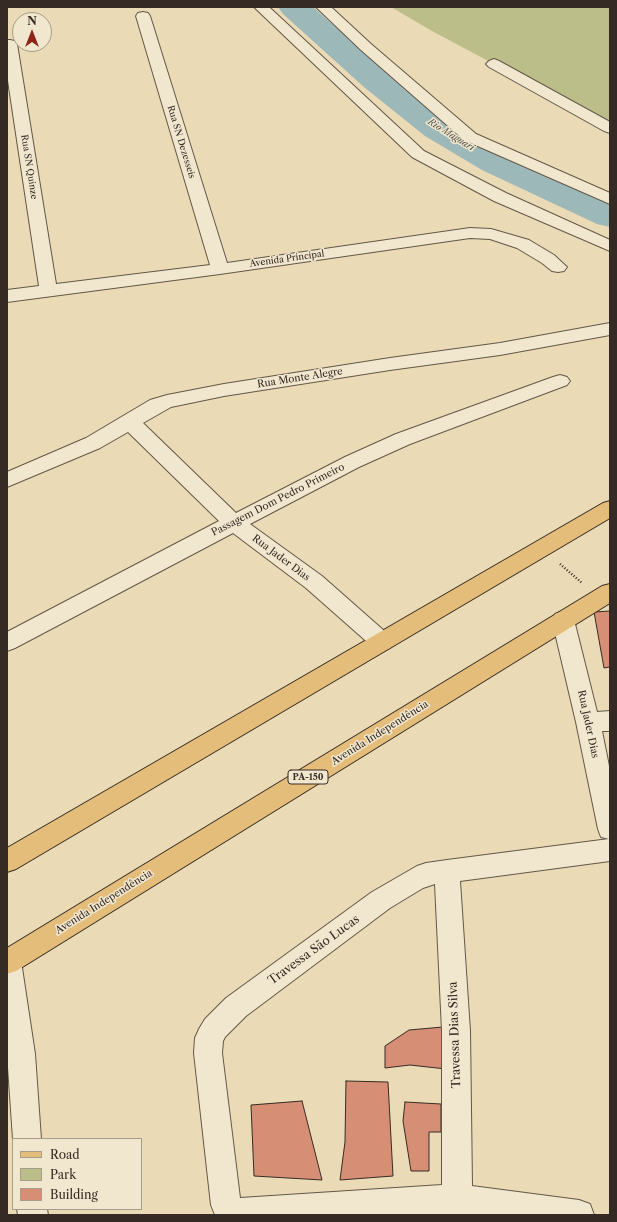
<!DOCTYPE html>
<meta charset="utf-8">
<style>
body{margin:0}
#map{position:relative;width:617px;height:1222px;overflow:hidden;background:#eadab5;font-family:"Libre Caslon Text",serif}
canvas{display:block}
.frame{position:absolute;inset:0;border:8px solid #362b24;pointer-events:none}
.legend{position:absolute;left:12px;top:1138px;width:130px;height:72px;box-sizing:border-box;background:#f1e7cf;border:1px solid #a69c8b;margin:0;padding:5px 7px;list-style:none;font-size:12px;color:#362b24}
.legend li{display:flex;align-items:center;gap:8px;height:20px}
.legend b{width:20px;border:1px solid #a69c8b}
.north{position:absolute;left:12px;top:12px;width:40px;height:40px;box-sizing:border-box;background:#f1e7cf;border:1px solid #a69c8b;border-radius:50%;rotate:0deg;font-size:11px;font-weight:700;line-height:16px;text-align:center;color:#362b24}
.north::after{content:'';display:block;margin:auto;width:14px;height:18px;background:#8f2418;clip-path:polygon(50% 0,100% 100%,50% 72%,0 100%)}
</style>
<div id="map">
<canvas width="617" height="1222"></canvas>
<div class="frame"></div>
<ul class="legend">
<li><b style="height:5px;background:#e5bd7a"></b>Road</li>
<li><b style="height:11px;background:#bcbe8a"></b>Park</li>
<li><b style="height:11px;background:#d68e75"></b>Building</li>
</ul>
<div class="north">N</div>
</div>
<script>
const ctx = document.querySelector('canvas').getContext('2d');
ctx.lineJoin = 'round';
function fill(path, color) {
  ctx.fillStyle = color;
  ctx.fill(path, 'evenodd');
}
function shape(rows) {
  const path = new Path2D();
  for (const r of rows) {
    path.moveTo(r[0], r[1]);
    for (let i = 2; i < r.length; i += 2) path.lineTo(r[i], r[i + 1]);
  }
  return path;
}
function strokePath(path, color, width, dash) {
  ctx.strokeStyle = color;
  ctx.lineWidth = width;
  ctx.lineCap = dash ? 'butt' : 'round';
  ctx.setLineDash(dash || []);
  ctx.stroke(path);
}
function drawText(font, color, halo, rows, align = 'center') {
  ctx.font = font + ' "Libre Caslon Text",serif';
  ctx.lineWidth = 3;
  ctx.setLineDash([]);
  ctx.textBaseline = 'middle';
  ctx.strokeStyle = halo;
  ctx.fillStyle = color;
  for (const [text, x, y, turn = 0] of rows) {
    ctx.save();
    ctx.translate(x, y);
    ctx.rotate((+turn || 0) * Math.PI / 180);
    ctx.textAlign = isNaN(turn) ? turn : align;
    if (halo) ctx.strokeText(text, 0, 0);
    ctx.fillText(text, 0, 0);
    ctx.restore();
  }
}
fill(shape([
 [391,7,610,7,610,126,432,31]
]), '#bcbe8a');
fill(shape([
 [278,7,313,7,388,73,449,122,508,154,610,202,610,227,597,224,482,170,425,136,364,87,283,14,278,7]
]), '#9db8b9');
const building = shape([
 [610,611,610,667,604,668,594,612,610,611],
 [443,1027,446,1069,410,1065,385,1068,385,1046,409,1030,443,1027],
 [346,1081,388,1082,393,1176,340,1180,345,1142,346,1081],
 [302,1101,322,1180,254,1176,251,1105,302,1101],
 [405,1102,441,1104,441,1132,429,1132,429,1171,411,1171,403,1121,405,1102]
]);
fill(building, '#d68e75');
strokePath(building, '#362b24', 1);
const street = shape([
 [254,7,269,7,424,151,506,193,610,240,610,251,494,201,412,157,254,7],
 [316,7,331,7,371,44,476,134,610,193,610,204,464,140,361,50,316,7],
 [143,12,148,13,150,16,227,263,470,228,491,229,529,240,554,255,567,267,564,271,558,272,552,271,542,263,517,248,490,239,470,238,220,274,7,302,7,290,39,286,7,74,7,40,10,40,15,41,17,44,56,284,210,265,136,16,138,13,143,12],
 [494,59,499,61,610,122,610,133,604,131,489,67,486,64,489,61,494,59],
 [610,323,610,335,500,355,390,370,224,396,171,407,143,423,236,513,345,457,396,434,553,377,560,375,567,377,570,381,567,385,410,444,359,467,250,524,322,576,390,636,393,642,390,648,382,651,374,648,306,588,233,533,15,648,7,651,7,632,219,521,128,432,100,448,7,487,7,472,86,438,150,400,167,395,224,384,390,358,500,343,610,323],
 [563,611,571,614,574,620,597,712,610,711,610,731,602,731,610,771,610,861,460,881,470,1031,472,1186,579,1200,590,1204,594,1215,457,1214,215,1215,211,1205,194,1053,195,1038,199,1029,205,1019,226,998,372,892,417,866,426,863,447,860,609,839,601,837,598,829,576,722,552,620,555,614,563,611],
 [435,884,442,1031,442,1185,240,1198,222,1053,223,1041,225,1037,246,1016,390,908,423,888,435,884],
 [7,949,17,952,21,961,35,1054,41,1139,13,1139,7,1053,7,949],
 [17,1209,47,1209,48,1215,18,1215,17,1209]
]);
const primary = shape([
 [610,501,610,518,16,869,7,872,7,848,603,503,610,501],
 [610,584,610,603,16,971,7,974,7,948,602,586,610,584]
]);
strokePath(street, '#635748', 2);
strokePath(primary, '#362b24', 2);
strokePath(shape([
 [560,564,582,583]
]), '#362b24', 2.5, [1, 2]);
fill(street, '#f1e7cf');
fill(primary, '#e5bd7a');
drawText('italic 9px', '#504e49', '#f1e7cf', [
 ["Rio Maguari",451,135,32]
]);
drawText('9px', '#362b24', '#f1e7cf', [
 ["Rua SN Dezesseis",181,142,73],
 ["Rua SN Quinze",29,167,81],
 ["Avenida Principal",287,259,-8]
]);
for (const [x, y, w] of [
 [308,777,40]
]) {
  const box = new Path2D();
  box.roundRect(x - w / 2, y - 7, w, 14, 3);
  ctx.fillStyle = '#f1e7cf';
  ctx.fill(box);
  strokePath(box, '#362b24', 1);
}
drawText('bold 9px', '#362b24', null, [
 ["PA-150",308,777]
]);
drawText('10px', '#362b24', '#f1e7cf', [
 ["Rua Monte Alegre",300,378,-9],
 ["Passagem Dom Pedro Primeiro",278,500,-27],
 ["Rua Jader Dias",281,558,37],
 ["Rua Jader Dias",588,724,78],
 ["Avenida Independência",380,733,-32],
 ["Avenida Independência",104,902,-32]
]);
drawText('12px', '#362b24', '#f1e7cf', [
 ["Travessa São Lucas",314,950,-36],
 ["Travessa Dias Silva",455,1035,-92]
]);
</script>
